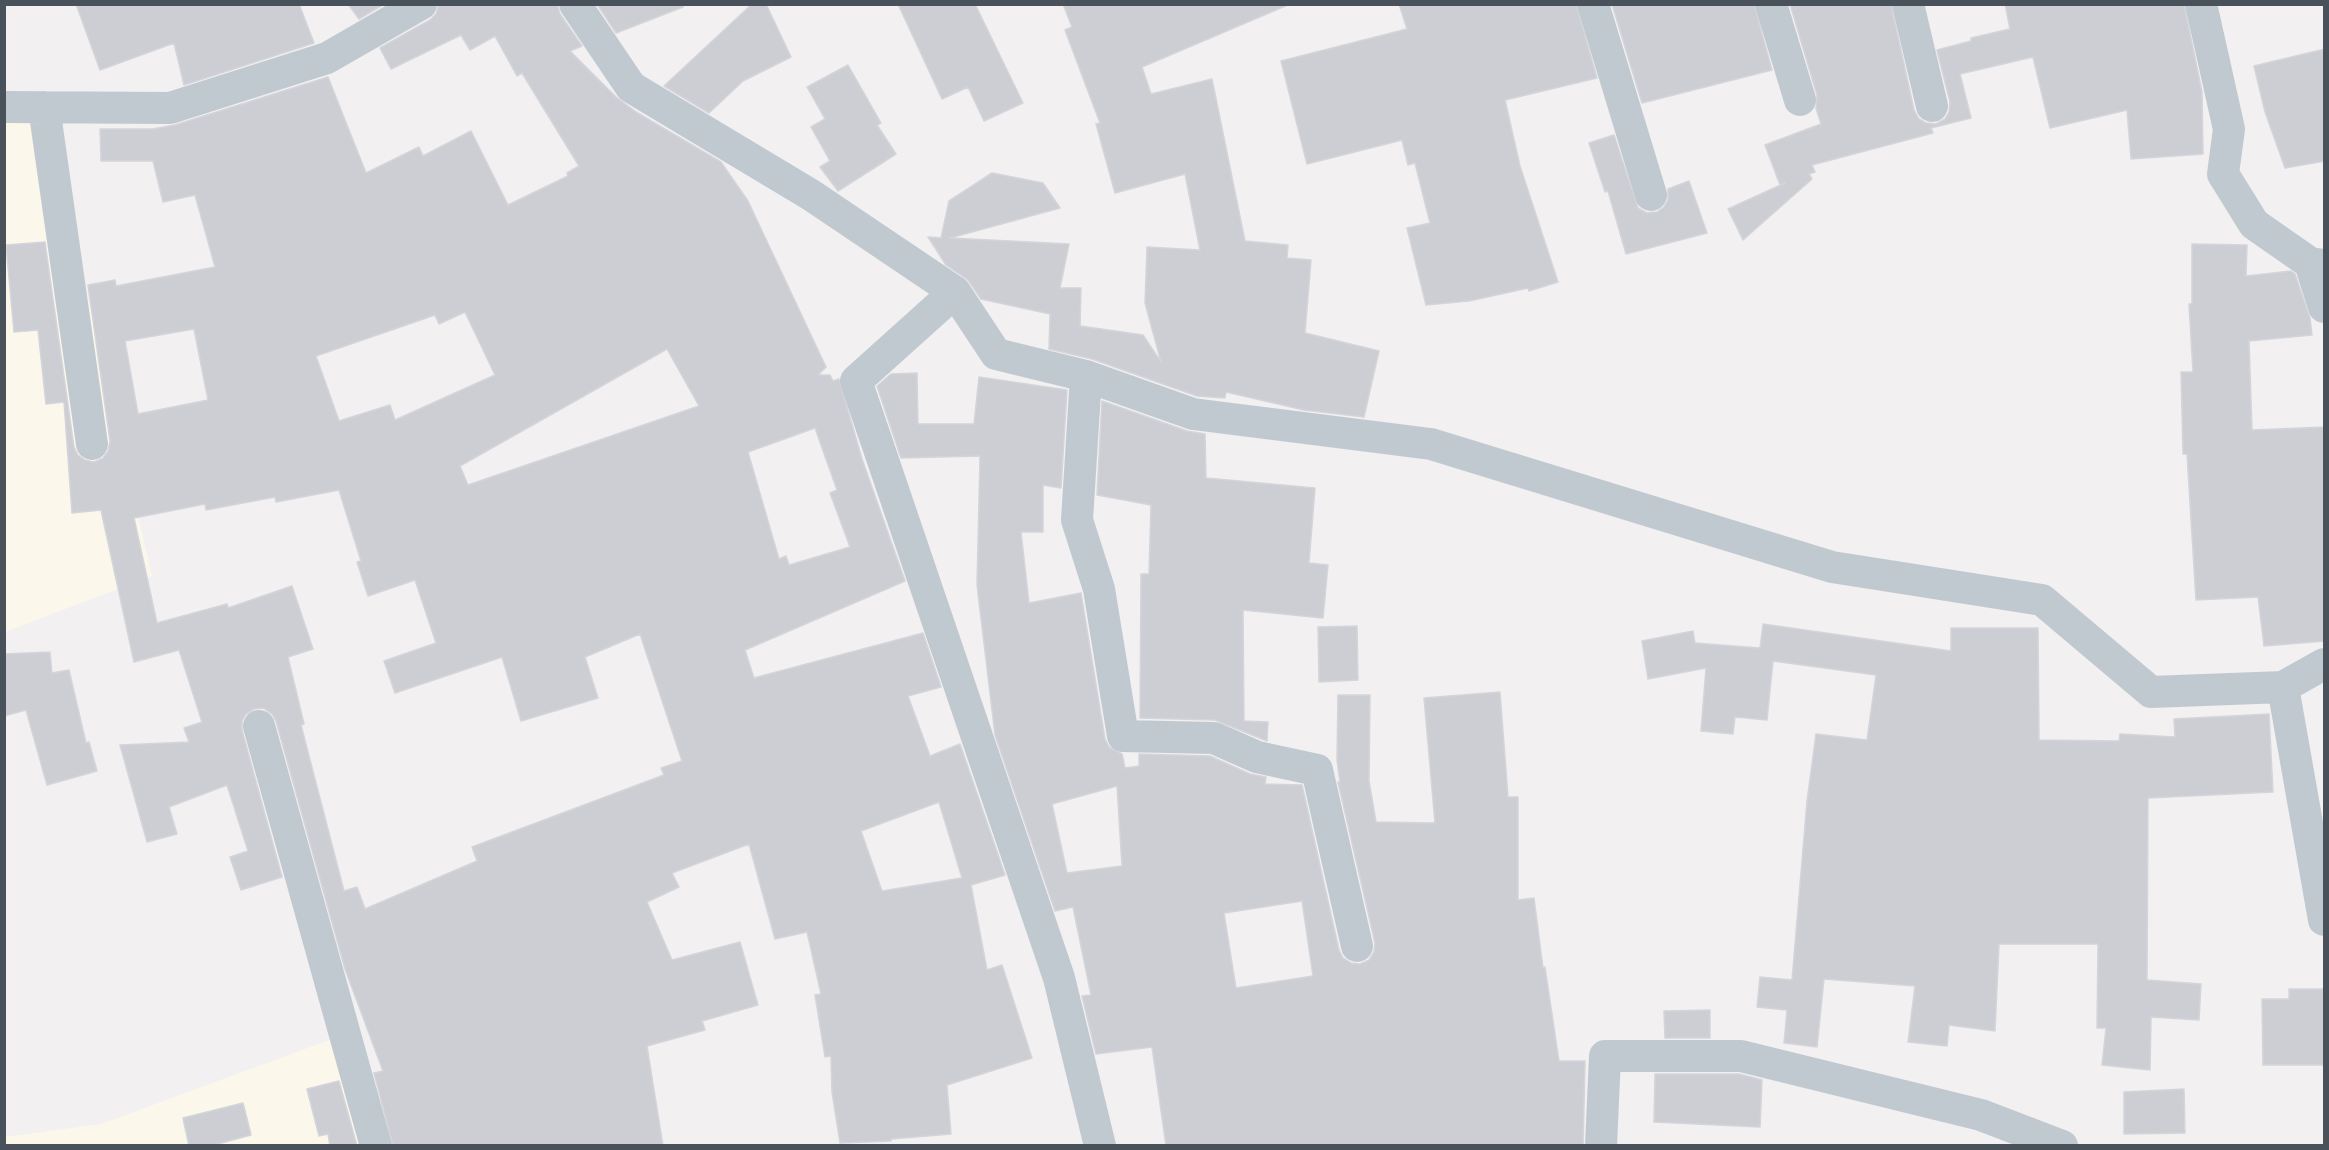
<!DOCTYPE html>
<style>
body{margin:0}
#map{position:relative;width:2329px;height:1150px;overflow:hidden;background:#f2f0f0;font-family:Roboto,sans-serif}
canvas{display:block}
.frame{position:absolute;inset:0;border:6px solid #49515b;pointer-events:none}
</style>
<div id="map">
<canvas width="2329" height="1150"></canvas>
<div class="frame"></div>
</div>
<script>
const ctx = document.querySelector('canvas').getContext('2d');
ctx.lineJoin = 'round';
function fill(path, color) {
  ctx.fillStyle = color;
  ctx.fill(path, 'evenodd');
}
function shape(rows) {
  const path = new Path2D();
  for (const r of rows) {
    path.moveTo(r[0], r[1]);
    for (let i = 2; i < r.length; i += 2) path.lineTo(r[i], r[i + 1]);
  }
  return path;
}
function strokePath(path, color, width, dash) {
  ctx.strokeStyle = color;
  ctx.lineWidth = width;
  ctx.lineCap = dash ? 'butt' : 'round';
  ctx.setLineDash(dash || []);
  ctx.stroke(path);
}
fill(shape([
 [5,107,44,107,152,576,5,632],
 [359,1029,393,1145,5,1146,4,1137,101,1124]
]), '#fbf7eb');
const building = shape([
 [76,4,299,4,314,43,184,85,174,43,100,70,76,4],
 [348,4,384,4,359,19,348,4],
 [439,4,557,4,560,14,582,46,570,51,616,97,636,112,721,162,748,201,826,367,818,375,830,375,833,381,839,379,862,459,905,581,745,650,754,678,923,633,941,687,908,696,930,756,960,744,1005,875,971,885,987,970,1002,965,1032,1058,947,1085,951,1134,891,1139,891,1141,840,1143,832,1092,831,1056,825,1057,815,995,821,994,807,932,775,939,749,844,672,873,679,887,647,902,672,960,740,942,758,1005,702,1021,705,1030,647,1046,663,1146,393,1146,374,1073,383,1071,345,969,276,721,272,714,263,708,254,709,246,714,242,721,242,730,282,877,241,890,230,857,248,851,227,785,169,807,177,834,147,842,120,745,189,742,184,728,202,722,179,650,134,662,101,510,72,513,64,402,46,404,38,330,14,332,6,245,45,242,74,447,78,455,85,460,94,462,103,458,108,451,110,441,88,285,115,280,116,286,215,267,195,195,163,202,153,161,101,161,100,129,153,129,175,125,328,77,366,173,419,147,423,156,471,131,508,205,568,176,567,173,579,166,522,73,517,76,495,36,470,50,461,35,391,69,380,48,430,20,436,14,439,4],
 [465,312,495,375,395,420,390,405,339,421,316,356,435,315,439,324,465,312],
 [194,329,208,400,138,414,125,341,194,329],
 [667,349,699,406,468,485,460,466,667,349],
 [815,428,837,490,830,493,850,547,789,565,786,556,779,559,748,452,815,428],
 [339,490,361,561,357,562,368,596,415,580,436,643,384,661,395,693,502,657,521,721,598,698,585,657,640,634,682,761,661,768,664,775,472,847,477,861,365,909,357,887,344,891,301,725,304,724,288,657,313,649,292,586,228,608,227,604,157,623,134,518,205,504,206,510,275,497,276,502,339,490],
 [939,802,962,878,882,891,861,831,939,802],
 [597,4,683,4,683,7,616,33,597,4],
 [752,4,766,4,791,57,743,81,709,113,664,86,752,4],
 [898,4,975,4,1023,103,984,121,968,87,942,99,898,4],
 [1063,4,1290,4,1142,67,1151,94,1212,79,1245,241,1288,245,1287,258,1311,260,1305,333,1379,351,1364,417,1304,410,1226,392,1225,398,1197,396,1092,359,1049,349,1050,314,981,299,968,280,946,265,928,237,941,238,949,201,992,173,1043,183,1060,208,950,238,1069,244,1060,288,1081,288,1080,326,1143,335,1161,362,1145,303,1147,247,1200,250,1185,174,1115,193,1096,124,1100,123,1065,30,1072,27,1063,4],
 [1399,4,1576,4,1597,78,1505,100,1520,166,1558,282,1529,291,1528,288,1469,301,1426,305,1407,228,1430,223,1415,163,1408,165,1402,140,1307,164,1281,61,1407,29,1399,4],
 [1612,4,1754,4,1772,70,1642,103,1612,4],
 [1790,4,1891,4,1914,110,1919,119,1926,123,1936,124,1945,119,1949,112,1950,102,1937,50,1971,41,1971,38,2010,29,2005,4,2184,4,2202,92,2203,154,2131,159,2127,110,2050,128,2033,57,1960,74,1971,118,1931,128,1933,133,1812,165,1815,172,1809,174,1812,179,1743,240,1728,209,1785,183,1780,185,1765,145,1821,124,1816,108,1817,95,1790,4],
 [2325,49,2325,161,2285,168,2265,112,2254,66,2325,49],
 [848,65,881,123,877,125,896,154,838,191,820,167,830,161,811,127,825,119,807,87,848,65],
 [1614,135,1638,208,1647,213,1657,212,1664,207,1668,200,1668,189,1689,181,1707,233,1626,254,1608,191,1605,192,1589,143,1614,135],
 [2192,244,2247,245,2246,276,2291,271,2295,274,2310,318,2312,335,2249,341,2252,430,2325,427,2325,641,2264,646,2258,597,2196,600,2187,454,2183,454,2181,372,2193,372,2189,304,2192,304,2192,244],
 [917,373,918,424,974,424,979,377,1067,390,1061,488,1043,485,1043,532,1021,532,1029,603,1081,593,1105,739,1109,747,1122,754,1125,768,1139,766,1139,754,1210,756,1250,774,1266,777,1265,784,1302,785,1339,950,1343,958,1351,963,1360,964,1369,960,1374,952,1375,943,1338,782,1340,782,1337,760,1338,695,1370,695,1369,781,1376,822,1435,823,1424,698,1500,692,1508,797,1518,797,1518,900,1534,898,1543,968,1545,967,1559,1061,1585,1061,1583,1146,1166,1146,1152,1047,1096,1054,1082,996,1091,995,1073,907,1055,911,995,735,977,585,980,456,901,458,877,386,891,374,917,373],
 [1117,786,1122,866,1067,873,1052,804,1117,786],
 [1302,901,1313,976,1236,988,1224,913,1302,901],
 [1102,401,1187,431,1205,434,1206,478,1315,488,1309,563,1328,565,1323,618,1243,610,1244,721,1268,722,1267,741,1215,720,1140,718,1141,574,1149,574,1151,505,1097,495,1102,401],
 [1763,624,1951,651,1951,628,2038,628,2039,740,2119,741,2120,734,2175,737,2174,719,2269,714,2273,792,2148,798,2147,980,2201,984,2199,1020,2151,1017,2150,1070,2102,1065,2106,1028,2097,1028,2098,944,1999,944,1995,1031,1949,1025,1947,1046,1908,1042,1915,986,1824,979,1817,1047,1784,1043,1787,1010,1757,1007,1760,977,1792,980,1807,801,1816,734,1867,740,1876,675,1773,661,1767,720,1735,717,1733,734,1701,731,1706,668,1648,679,1642,641,1693,631,1695,643,1760,648,1763,624],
 [1357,626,1358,680,1319,682,1318,627,1357,626],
 [50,652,52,673,69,670,86,743,89,742,97,771,47,785,26,710,4,716,4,654,50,652],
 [2289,989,2325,989,2325,1065,2263,1065,2262,999,2289,999,2289,989],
 [1710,1010,1710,1038,1665,1038,1664,1011,1710,1010],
 [1655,1074,1739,1074,1762,1080,1760,1127,1654,1122,1655,1074],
 [339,1081,357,1146,330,1146,328,1134,319,1136,307,1089,339,1081],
 [2184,1089,2185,1133,2124,1134,2124,1092,2184,1089],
 [243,1103,251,1135,210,1146,189,1146,183,1118,243,1103]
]);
fill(building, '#cdced4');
strokePath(building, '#d4d5da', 1.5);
strokePath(shape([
 [575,4,631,87,811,195,955,292,996,354,1086,376,1193,414,1431,444,1832,567,2042,600,2151,692,2283,687,2324,664],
 [1593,4,1651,195],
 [1771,4,1800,100],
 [1908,4,1932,106],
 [2201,4,2229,129,2223,174,2254,224,2310,263,2324,265],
 [4,107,170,108,327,58,421,4],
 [44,107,92,444],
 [2310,263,2324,307],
 [955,292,856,381,1059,978,1100,1146],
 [1086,376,1077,520,1099,589,1123,736,1214,738,1257,757,1317,770,1357,946],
 [2283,687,2324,920],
 [259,726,376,1146],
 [1601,1146,1605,1056,1741,1056,1981,1115,2062,1146]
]), '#c1c9d0', 32);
</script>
